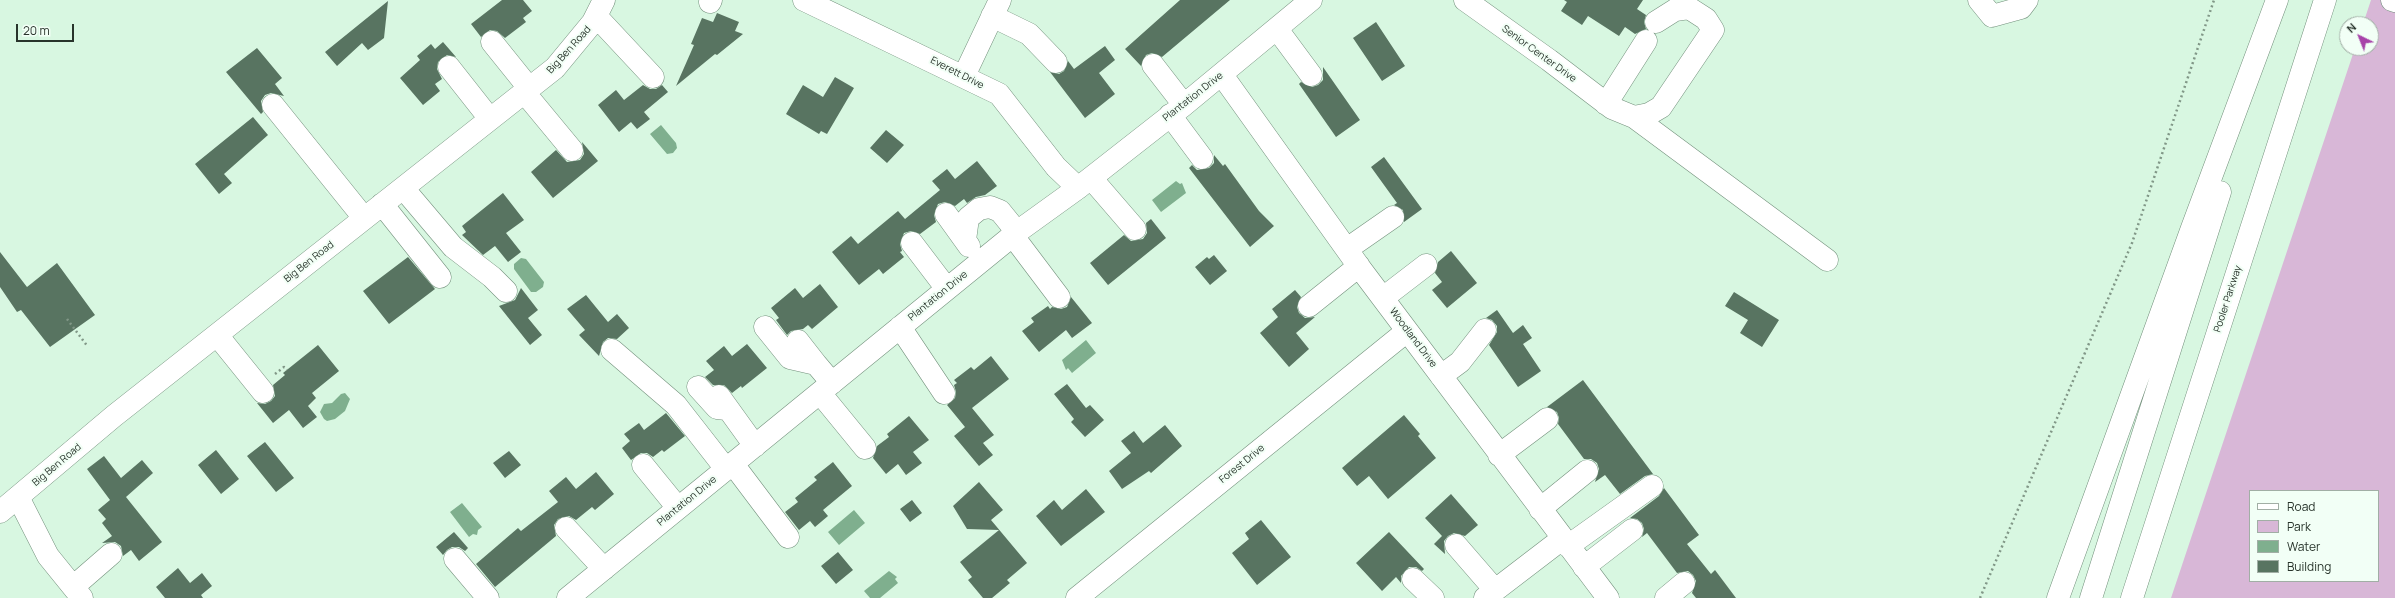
<!DOCTYPE html>
<style>
body{margin:0}
#map{position:relative;width:2395px;height:598px;overflow:hidden;background:#d8f7e1;font-family:Manrope,sans-serif}
canvas{display:block}
.legend{position:absolute;left:2249px;top:490px;width:130px;height:92px;box-sizing:border-box;background:#f2fff6;border:1px solid #a1aea5;margin:0;padding:5px 7px;list-style:none;font-size:12px;color:#28342b}
.legend li{display:flex;align-items:center;gap:8px;height:20px}
.legend b{width:20px;border:1px solid #a1aea5}
.north{position:absolute;left:2339px;top:16px;width:40px;height:40px;box-sizing:border-box;background:#f2fff6;border:1px solid #a1aea5;border-radius:50%;rotate:317deg;font-size:11px;font-weight:700;line-height:16px;text-align:center;color:#28342b}
.north::after{content:'';display:block;margin:auto;width:14px;height:18px;background:#a743a9;clip-path:polygon(50% 0,100% 100%,50% 72%,0 100%)}
.scale{position:absolute;left:16px;top:24px;width:58px;height:18px;box-sizing:border-box;border:2px solid #28342b;border-top:0;padding-left:5px;font-size:12px;line-height:14px;white-space:nowrap;color:#28342b;-webkit-text-stroke:3px #f2fff6;paint-order:stroke}
</style>
<div id="map">
<canvas width="2395" height="598"></canvas>
<ul class="legend">
<li><b style="height:5px;background:#fff"></b>Road</li>
<li><b style="height:11px;background:#d8b7d7"></b>Park</li>
<li><b style="height:11px;background:#7faf8e"></b>Water</li>
<li><b style="height:11px;background:#587461"></b>Building</li>
</ul>
<div class="north">N</div>
<div class="scale">20 m</div>
</div>
<script>
const ctx = document.querySelector('canvas').getContext('2d');
ctx.lineJoin = 'round';
function fill(path, color) {
  ctx.fillStyle = color;
  ctx.fill(path, 'evenodd');
}
function shape(rows) {
  const path = new Path2D();
  for (const r of rows) {
    path.moveTo(r[0], r[1]);
    for (let i = 2; i < r.length; i += 2) path.lineTo(r[i], r[i + 1]);
  }
  return path;
}
function strokePath(path, color, width, dash) {
  ctx.strokeStyle = color;
  ctx.lineWidth = width;
  ctx.lineCap = dash ? 'butt' : 'round';
  ctx.setLineDash(dash || []);
  ctx.stroke(path);
}
function drawText(font, color, halo, rows, align = 'center') {
  ctx.font = font + ' Manrope,sans-serif';
  ctx.lineWidth = 4;
  ctx.setLineDash([]);
  ctx.textBaseline = 'middle';
  ctx.strokeStyle = halo;
  ctx.fillStyle = color;
  for (const [text, x, y, turn = 0] of rows) {
    ctx.save();
    ctx.translate(x, y);
    ctx.rotate((+turn || 0) * Math.PI / 180);
    ctx.textAlign = isNaN(turn) ? turn : align;
    if (halo) ctx.strokeText(text, 0, 0);
    ctx.fillText(text, 0, 0);
    ctx.restore();
  }
}
fill(shape([
 [2371,0,2395,0,2395,598,2171,598,2355,48,2371,48,2371,24,2363,24],
 [2250,491,2378,491,2378,581,2250,581]
]), '#d8b7d7');
fill(shape([
 [661,125,676,143,677,148,673,153,667,154,650,134],
 [1176,181,1180,184,1182,183,1186,193,1161,212,1152,200],
 [521,258,526,259,544,282,543,287,536,292,531,292,514,269,514,264],
 [1086,340,1096,353,1072,373,1068,368,1066,370,1062,360],
 [345,393,350,399,345,411,335,419,327,421,324,419,320,412,324,404,332,403,341,394],
 [462,503,482,527,478,530,477,535,473,534,469,537,450,512],
 [854,510,865,523,839,545,828,532],
 [889,571,897,577,895,579,898,583,880,598,870,598,864,591]
]), '#7faf8e');
fill(shape([
 [502,0,523,0,532,11,523,18,526,22,505,38,497,31,490,30,481,37,471,24],
 [1180,0,1230,0,1162,57,1152,53,1146,55,1141,66,1125,49],
 [1564,0,1643,0,1637,9,1646,15,1644,22,1646,29,1635,34,1625,27,1619,36,1588,16,1582,25,1561,11,1567,2],
 [388,1,384,38,368,50,362,43,337,66,325,52],
 [717,13,739,22,735,31,743,34,717,55,715,54,676,86,694,45,691,44,702,18,713,22],
 [1376,22,1405,66,1382,81,1353,38],
 [443,42,456,57,447,55,438,62,437,69,442,79,435,84,440,91,423,105,400,78,420,60,417,56,431,44,435,49],
 [1105,46,1115,60,1099,73,1115,94,1085,118,1050,72,1059,74,1064,71,1068,61,1074,69],
 [257,48,282,78,275,84,284,96,271,93,265,95,261,101,263,112,261,114,226,72],
 [1323,67,1360,120,1336,137,1299,84,1301,82,1312,87,1318,85,1323,80],
 [835,77,854,88,827,134,821,131,819,134,786,114,803,85,823,97],
 [643,85,650,89,656,89,662,85,668,92,644,112,650,119,637,129,631,122,619,132,598,105,616,90,624,100],
 [253,117,268,135,224,174,232,183,219,194,195,164],
 [886,130,904,145,887,163,870,148],
 [582,142,598,161,553,198,531,172,556,150,567,162,580,160,584,154],
 [1214,155,1223,166,1225,164,1259,211,1274,226,1250,247,1189,168,1192,165,1197,170,1209,168,1214,163],
 [1384,157,1422,209,1404,222,1403,210,1394,205,1397,203,1371,167],
 [977,161,997,186,985,195,976,197,967,203,964,199,955,206,945,202,938,204,934,215,936,222,920,234,911,231,904,233,900,244,902,251,900,252,904,257,883,274,879,269,859,285,832,252,851,236,858,244,898,211,905,219,940,190,932,181,947,169,955,179],
 [503,193,524,220,506,233,521,252,508,262,495,246,483,255,462,235,466,232,462,226],
 [1151,219,1166,238,1108,285,1090,263,1124,235,1131,241,1143,239,1147,233,1146,223],
 [1451,251,1477,283,1447,308,1432,290,1442,282,1435,273,1438,262],
 [0,252,27,287,57,263,95,315,50,347,21,310,17,312,0,287],
 [1214,255,1227,271,1210,285,1195,267,1207,257,1209,259],
 [408,257,435,289,389,324,363,291],
 [820,284,838,307,812,329,808,325,803,329,791,331,787,335,776,320,779,318,771,308,795,288,803,298],
 [521,288,538,310,528,318,542,335,530,345,499,306,515,300],
 [1295,290,1301,297,1297,307,1299,313,1305,318,1315,317,1296,333,1309,349,1289,367,1260,333,1278,317,1272,309],
 [1734,292,1779,320,1762,347,1740,333,1748,320,1725,306],
 [586,295,608,322,617,314,629,328,617,339,608,338,603,342,599,356,579,335,585,330,567,309],
 [1071,297,1092,323,1072,338,1066,330,1039,352,1022,331,1034,322,1031,318,1048,306,1050,309,1052,307,1061,309,1067,307],
 [1497,310,1513,333,1523,325,1532,338,1523,344,1541,371,1518,387,1489,345,1497,332,1497,326,1492,320,1486,318],
 [747,344,767,368,742,388,741,386,732,393,724,385,713,385,705,377,714,370,706,361,724,346,732,356],
 [318,345,339,371,312,393,316,398,308,406,317,417,303,428,289,410,273,423,257,403,265,404,271,401,275,396,273,385,285,375,283,373],
 [991,356,1009,379,972,408,994,435,983,443,993,455,979,466,954,436,965,427,947,405,955,398,956,392,954,385,957,383,954,380,971,367,974,370],
 [1583,380,1653,474,1645,476,1620,494,1605,475,1595,482,1599,469,1597,463,1591,459,1584,459,1558,424,1559,418,1557,412,1547,407],
 [1067,384,1086,408,1090,405,1104,420,1085,437,1071,422,1074,419,1054,394],
 [666,413,685,436,664,452,662,450,653,457,647,453,641,453,631,460,622,448,630,441,624,434,639,423,644,430],
 [1404,415,1420,434,1418,436,1436,458,1388,499,1369,476,1357,486,1342,468],
 [909,416,929,440,913,452,922,463,906,475,898,464,886,474,873,458,877,446,889,437,887,434],
 [1165,425,1182,446,1151,473,1149,471,1122,489,1109,471,1131,453,1121,441,1134,431,1143,443],
 [265,442,294,478,276,492,247,456],
 [216,450,239,479,221,494,198,465],
 [509,451,521,465,505,478,493,463],
 [104,456,121,478,142,460,153,473,126,497,162,542,139,561,131,550,123,556,121,546,115,542,102,543,112,536,102,523,106,519,98,510,110,500,87,469],
 [833,462,852,486,823,510,828,516,815,527,810,521,799,530,785,512,798,502,795,498,817,480,814,477],
 [596,472,614,494,595,510,592,507,576,520,569,516,558,519,554,525,556,536,495,587,476,564,518,528,521,531,558,502,549,491,566,477,576,489],
 [979,482,1003,510,991,520,1027,563,1007,580,1010,583,992,598,983,598,968,580,972,577,960,562,999,530,967,529,953,506],
 [1664,488,1699,535,1687,544,1711,574,1715,570,1736,598,1696,598,1692,593,1696,581,1693,575,1688,571,1677,573,1647,533,1642,537,1644,529,1642,523,1637,519,1630,518,1659,496],
 [1086,489,1105,512,1061,546,1036,516,1054,500,1062,510],
 [1451,494,1478,525,1465,536,1454,533,1448,536,1444,541,1445,554,1434,544,1442,536,1425,518],
 [912,500,922,513,910,522,900,509],
 [1261,520,1291,557,1257,585,1232,553,1249,539,1245,533],
 [454,532,468,548,465,551,459,547,452,547,447,550,443,555,436,547],
 [1389,532,1424,569,1422,571,1416,567,1409,567,1401,576,1401,583,1396,577,1382,591,1356,563],
 [838,552,853,570,836,584,821,566],
 [178,568,190,583,202,573,212,586,201,595,203,598,165,598,156,587]
]), '#587461');
const minor = shape([
 [804,0,999,94,1056,167,1078,188],
 [1465,0,1549,60,1612,108,1634,117,1649,114,1661,107,1713,30,1706,19,1689,8,1675,10,1656,22],
 [1979,0,1992,16,2021,8,2027,0],
 [2392,0,2395,1],
 [710,2,711,0],
 [596,16,653,77],
 [992,16,1029,34,1056,62],
 [1277,29,1311,75],
 [492,42,529,88],
 [1153,65,1184,105],
 [449,67,490,119],
 [1222,75,1360,268,1608,598],
 [964,76,1000,0],
 [524,92,572,150],
 [1606,104,1646,41],
 [273,105,364,218],
 [1170,115,1202,158],
 [1634,117,1827,260],
 [1091,178,1135,229],
 [403,188,453,247,492,277,506,291],
 [382,204,440,277],
 [946,214,969,246],
 [1013,236,1059,297],
 [965,240,968,218,979,209,990,207,1000,211,1017,232],
 [912,243,947,289],
 [1347,249,1393,217],
 [1383,298,1426,265],
 [1309,306,1359,266],
 [765,327,790,358,816,364,832,383],
 [900,327,944,393],
 [217,335,263,392],
 [798,341,816,364],
 [612,350,676,405,726,469],
 [1441,376,1460,362,1485,330],
 [698,387,717,408,727,409],
 [820,393,865,448],
 [719,396,755,446],
 [1499,455,1547,419],
 [733,464,788,537],
 [643,465,678,508],
 [18,497,48,556,82,598],
 [1540,509,1587,471],
 [0,512,114,416,555,68,593,22,604,0],
 [566,528,604,569],
 [1456,545,1495,590],
 [1568,546,1652,486],
 [455,559,488,598],
 [1584,567,1632,530],
 [1413,579,1433,598],
 [73,587,111,554],
 [568,598,1017,232,1078,188,1184,105,1311,0],
 [1077,598,1407,331],
 [1485,598,1562,539],
 [1666,598,1684,583]
]);
const major = shape([
 [2058,598,2192,228,2277,0],
 [2091,598,2220,192],
 [2132,598,2325,0]
]);
strokePath(minor, '#73907c', 23);
strokePath(major, '#73907c', 23);
strokePath(shape([
 [67,319,88,347],
 [275,374,284,367,287,370],
 [1980,598,2132,243,2214,0]
]), '#819787', 2.5, [2, 3]);
strokePath(minor, '#fff', 22);
strokePath(major, '#fff', 22);
drawText('10px', '#28342b', '#f2fff6', [
 ["Big Ben Road",569,50,-48],
 ["Senior Center Drive",1539,54,36],
 ["Everett Drive",957,73,27],
 ["Plantation Drive",1193,97,-38],
 ["Big Ben Road",309,262,-38],
 ["Plantation Drive",938,296,-39],
 ["Pooler Parkway",2228,299,-72],
 ["Woodland Drive",1413,338,53],
 ["Forest Drive",1242,464,-39],
 ["Big Ben Road",57,465,-40],
 ["Plantation Drive",687,501,-39]
]);
</script>
